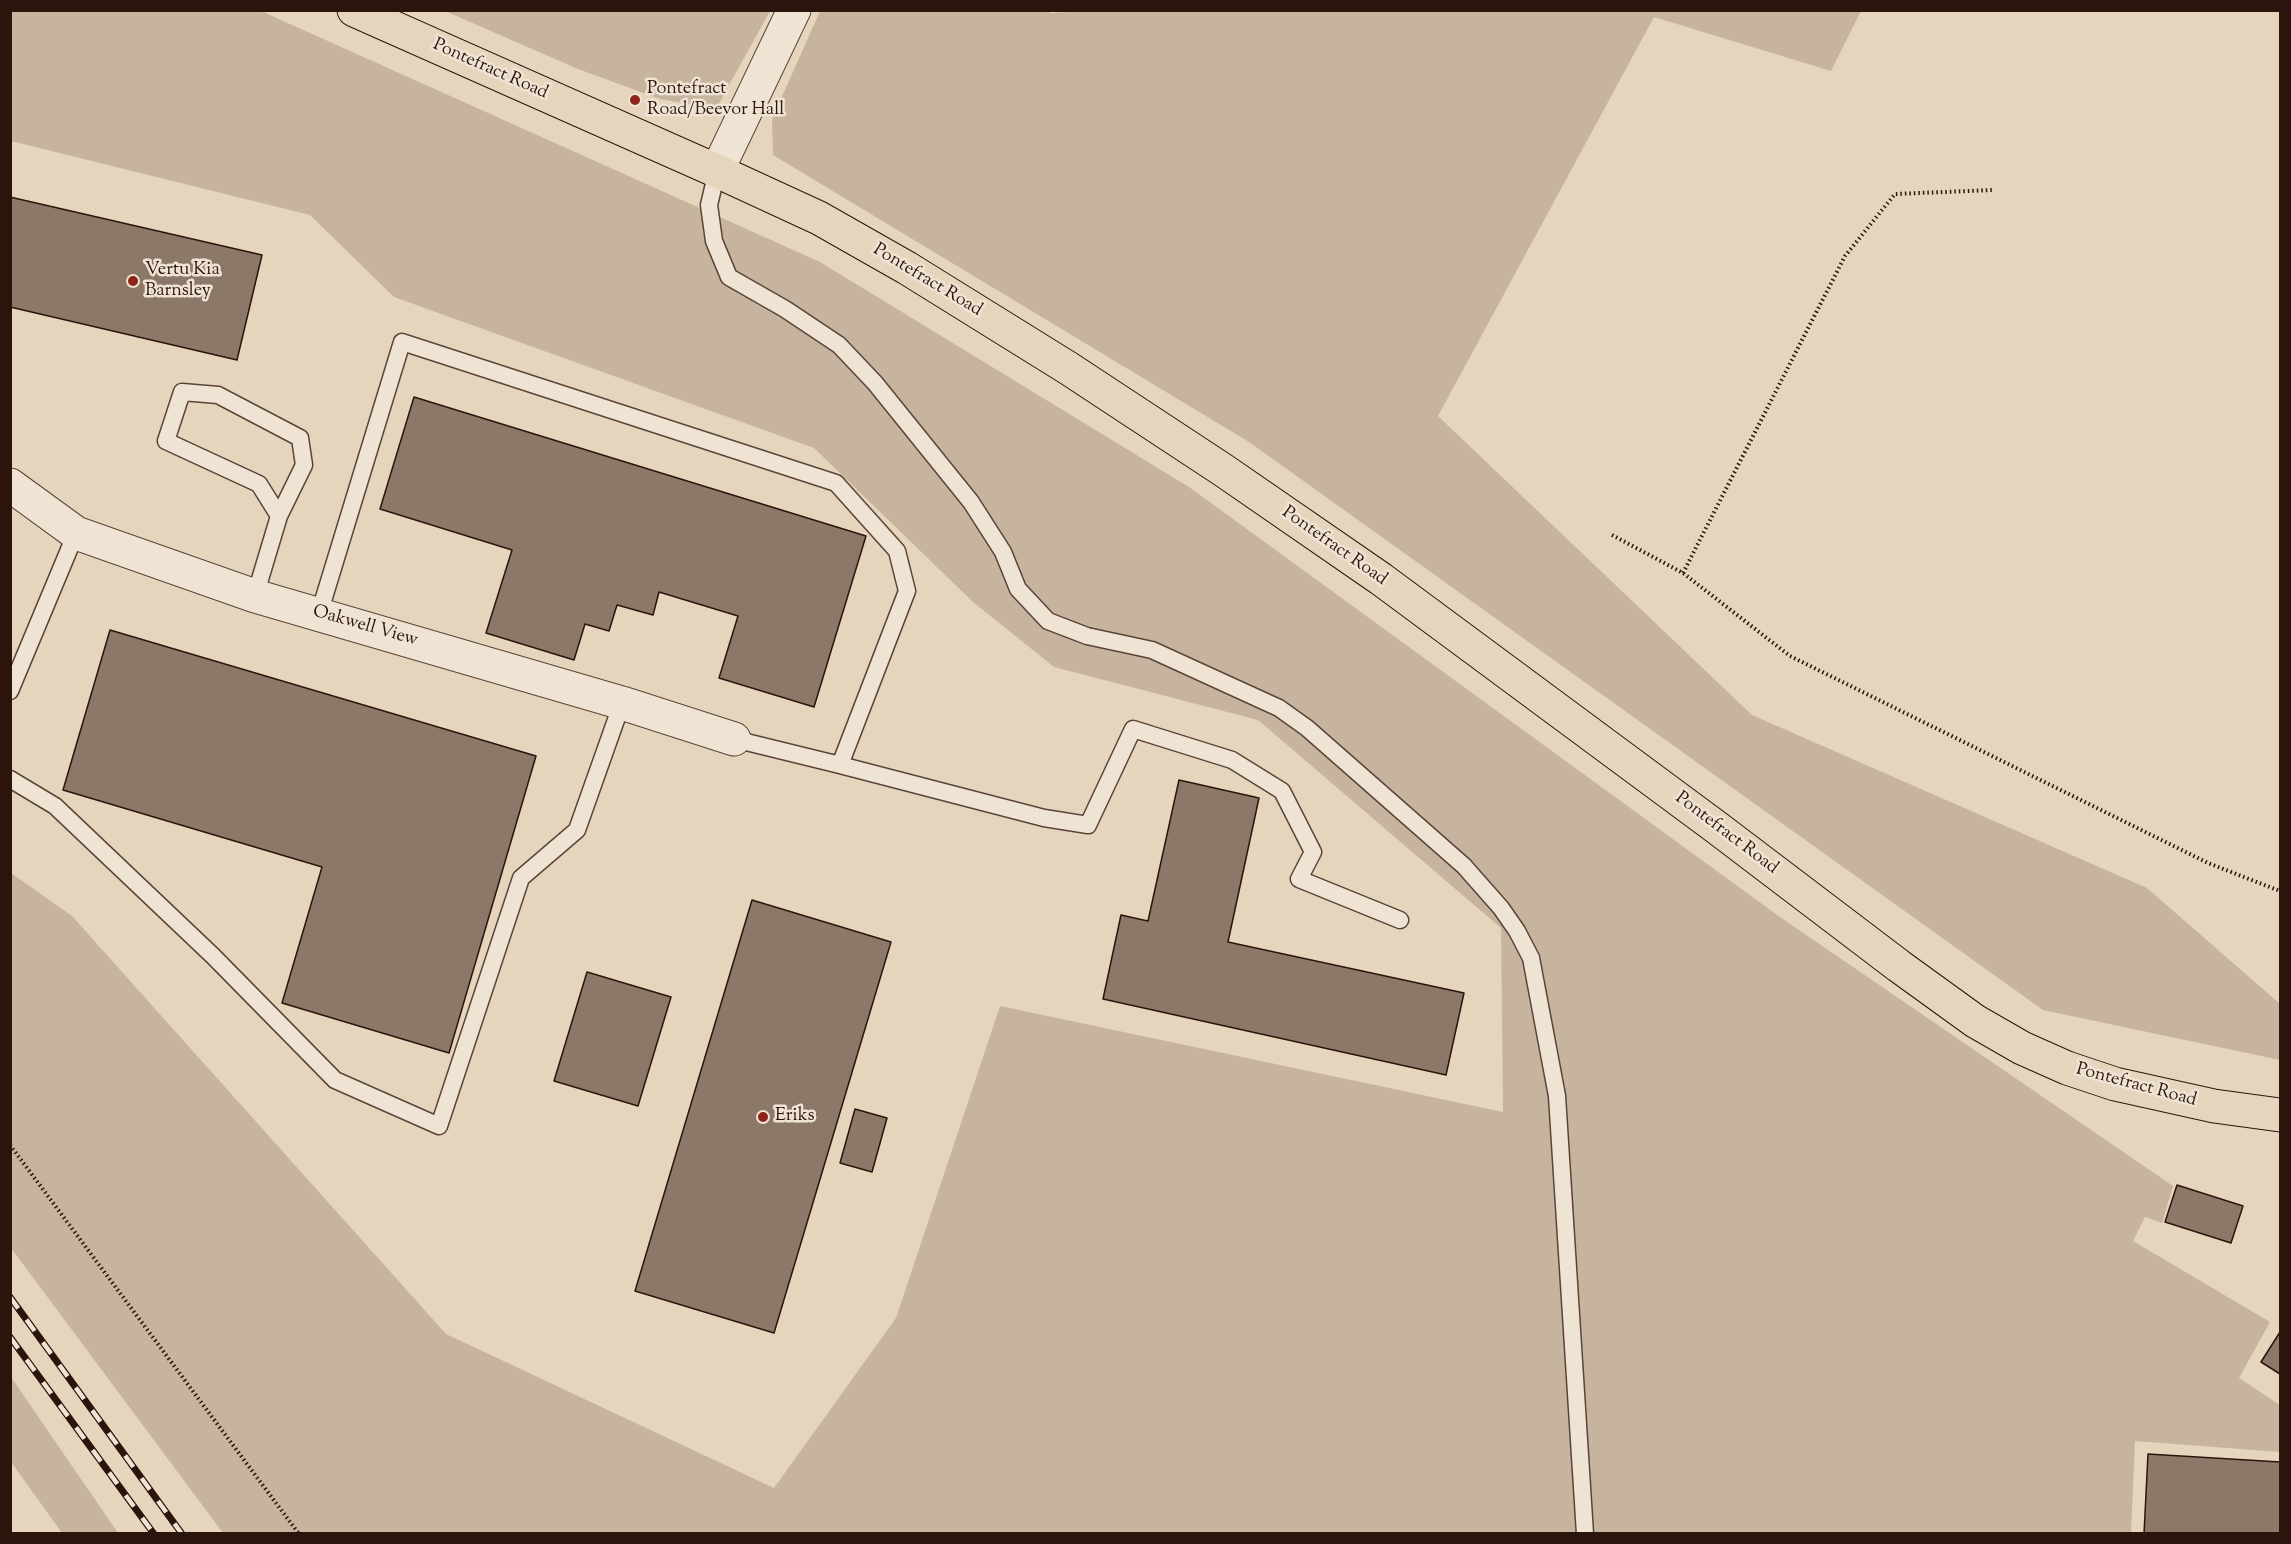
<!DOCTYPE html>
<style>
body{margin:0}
#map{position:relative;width:2291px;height:1544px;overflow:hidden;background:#e6d5bd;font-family:"Sorts Mill Goudy",serif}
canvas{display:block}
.frame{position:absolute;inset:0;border:12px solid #2b140c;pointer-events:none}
</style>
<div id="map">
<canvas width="2291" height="1544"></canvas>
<div class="frame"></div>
</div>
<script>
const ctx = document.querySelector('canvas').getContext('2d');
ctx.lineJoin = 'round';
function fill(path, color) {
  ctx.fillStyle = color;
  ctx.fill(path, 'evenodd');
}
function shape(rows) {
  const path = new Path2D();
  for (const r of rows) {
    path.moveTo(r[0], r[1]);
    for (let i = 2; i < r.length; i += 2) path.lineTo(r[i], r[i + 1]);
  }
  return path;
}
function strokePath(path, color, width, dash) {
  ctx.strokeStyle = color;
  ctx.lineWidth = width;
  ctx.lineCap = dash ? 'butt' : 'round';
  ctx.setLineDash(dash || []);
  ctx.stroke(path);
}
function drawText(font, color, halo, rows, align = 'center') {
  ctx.font = font + ' "Sorts Mill Goudy",serif';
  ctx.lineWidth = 5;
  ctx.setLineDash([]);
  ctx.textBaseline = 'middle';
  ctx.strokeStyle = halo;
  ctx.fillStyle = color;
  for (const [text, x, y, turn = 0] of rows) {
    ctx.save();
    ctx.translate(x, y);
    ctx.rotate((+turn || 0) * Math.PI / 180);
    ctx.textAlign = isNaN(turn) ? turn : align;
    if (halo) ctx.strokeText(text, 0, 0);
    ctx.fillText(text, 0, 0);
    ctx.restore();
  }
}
fill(shape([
 [11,11,261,11,820,262,1189,487,1780,917,2173,1186,2162,1223,2145,1217,2133,1241,2270,1322,2239,1378,2280,1405,2280,1452,2135,1441,2131,1534,223,1533,11,1248,11,873,72,916,446,1334,774,1488,896,1318,1000,1006,1503,1112,1501,928,1258,720,1054,667,973,602,814,448,394,297,310,215,11,141],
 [445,11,770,10,770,11,716,109,660,99,578,69],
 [1050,11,1050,13,1113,10,1861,11,1831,71,1654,17,1438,416,1752,715,2147,888,2280,1004,2280,1060,2043,1010,1249,442,773,155,772,119,820,11],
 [11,1377,118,1533,62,1533,11,1462]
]), '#c6b49f');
const building = shape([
 [10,197,262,255,237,360,10,307,10,197],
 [414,397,866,536,814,707,719,678,738,616,659,592,653,615,617,605,609,631,585,624,574,660,486,633,512,550,380,509,414,397],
 [110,630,536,756,449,1053,282,1003,322,867,63,790,110,630],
 [1179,780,1259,798,1228,942,1464,993,1446,1075,1103,999,1121,915,1148,921,1179,780],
 [752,900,891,942,774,1333,635,1291,752,900],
 [587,972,671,997,638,1106,554,1081,587,972],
 [855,1109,887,1118,872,1172,840,1163,855,1109],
 [2177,1185,2243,1206,2231,1243,2165,1222,2177,1185],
 [2280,1332,2280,1374,2261,1362,2280,1332],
 [2148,1454,2280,1462,2280,1534,2144,1534,2148,1454]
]);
fill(building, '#8c7868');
strokePath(building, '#2b140c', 1.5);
const lane = shape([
 [717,171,709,205,714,241,729,277,785,309,839,345,875,383,971,502,1003,552,1018,589,1048,621,1087,636,1152,650,1279,708,1307,728,1464,866,1501,908,1517,931,1531,958,1557,1096,1585,1534],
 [255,596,279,516,304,465,300,438,218,395,182,392,166,441,259,484,279,516],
 [319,614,402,342,836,483,897,551,907,591,840,765,734,739],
 [10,691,76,533],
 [840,765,1044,818,1088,825,1133,729,1232,760,1282,791,1313,852,1299,879,1400,920],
 [10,779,55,806,213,956,335,1080,439,1126,521,878,577,830,622,703]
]);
const street = shape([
 [717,171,794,10],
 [10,485,76,533,255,596,622,703,734,739]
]);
const highway = shape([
 [354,10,717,171,819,218,907,268,1068,368,1223,470,1381,579,1716,827,1899,966,1975,1021,2022,1048,2067,1068,2115,1084,2214,1106,2280,1115]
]);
strokePath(lane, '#5a4438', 19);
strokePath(street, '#5a4438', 35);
strokePath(highway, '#2b140c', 35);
strokePath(shape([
 [1612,535,1683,573,1790,656,2208,863,2280,891],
 [1683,573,1845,256,1895,194,1993,190],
 [10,1145,299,1534]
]), '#2b140c', 4, [1.5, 3]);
strokePath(lane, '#efe4d4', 16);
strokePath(street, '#efe4d4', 33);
strokePath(highway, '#e6d5bd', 33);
const rail = shape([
 [10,1297,182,1534],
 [10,1337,154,1534]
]);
strokePath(rail, '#2b140c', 7);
strokePath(rail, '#efe4d4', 4.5, [14]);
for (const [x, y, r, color] of [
 [635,100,6,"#8f2418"],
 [133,281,6,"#8f2418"],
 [763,1117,6,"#8f2418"]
]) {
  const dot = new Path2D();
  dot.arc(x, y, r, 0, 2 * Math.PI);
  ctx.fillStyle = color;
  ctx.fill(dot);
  strokePath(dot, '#efe4d4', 2);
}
drawText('18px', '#2b140c', '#efe4d4', [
 ["Pontefract Road",490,70,24],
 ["Pontefract Road",927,281,31],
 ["Pontefract Road",1334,547,35],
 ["Oakwell View",365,627,16],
 ["Pontefract Road",1726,834,37],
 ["Pontefract Road",2136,1086,15]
]);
drawText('18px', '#2b140c', '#efe4d4', [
 ["Pontefract",647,90],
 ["Road/Beevor Hall",647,111],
 ["Vertu Kia",145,271],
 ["Barnsley",145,292],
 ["Eriks",775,1117]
], 'left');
</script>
